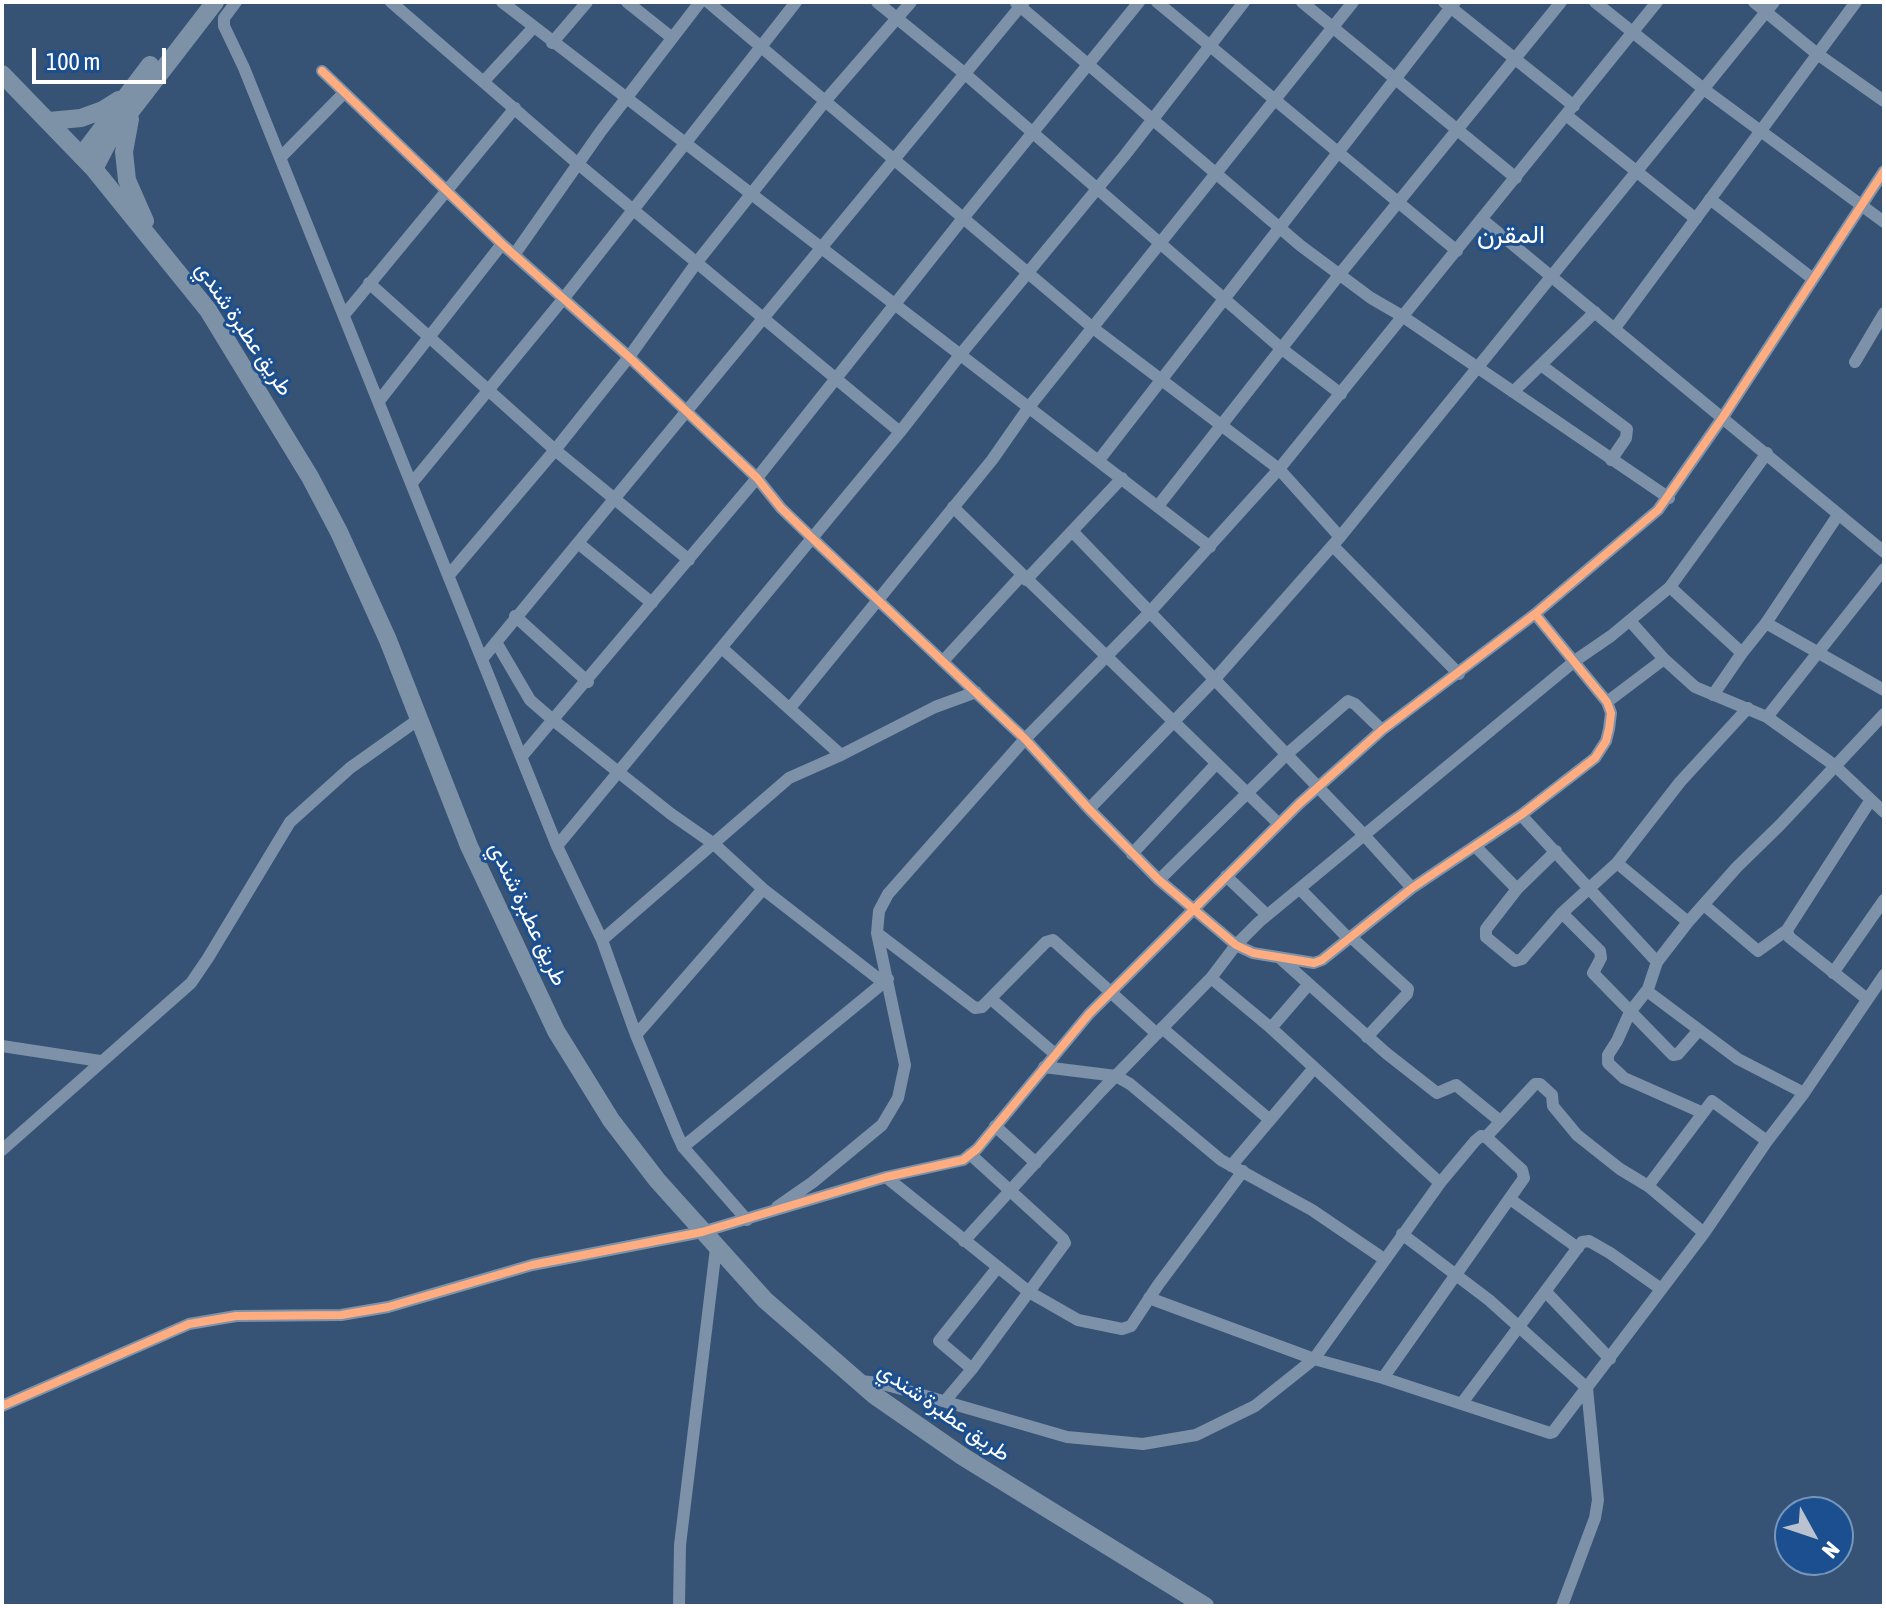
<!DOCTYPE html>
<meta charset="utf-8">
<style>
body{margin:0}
#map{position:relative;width:1886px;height:1608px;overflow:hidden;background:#365274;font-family:"Asap Condensed",sans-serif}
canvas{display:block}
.frame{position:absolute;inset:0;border:4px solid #fff;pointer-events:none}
.north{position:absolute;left:1774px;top:1496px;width:80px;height:80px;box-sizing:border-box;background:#1b4f8f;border:2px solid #7695bc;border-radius:50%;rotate:130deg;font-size:22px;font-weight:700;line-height:32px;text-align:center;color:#fff}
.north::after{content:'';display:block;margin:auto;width:28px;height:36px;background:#b9c2ce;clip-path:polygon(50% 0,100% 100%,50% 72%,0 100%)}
.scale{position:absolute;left:32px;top:48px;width:134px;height:36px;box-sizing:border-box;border:4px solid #fff;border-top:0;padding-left:10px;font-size:24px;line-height:28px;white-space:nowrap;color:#fff;-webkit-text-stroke:6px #1b4f8f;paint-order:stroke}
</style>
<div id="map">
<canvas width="1886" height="1608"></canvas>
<div class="frame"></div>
<div class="north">N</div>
<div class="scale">100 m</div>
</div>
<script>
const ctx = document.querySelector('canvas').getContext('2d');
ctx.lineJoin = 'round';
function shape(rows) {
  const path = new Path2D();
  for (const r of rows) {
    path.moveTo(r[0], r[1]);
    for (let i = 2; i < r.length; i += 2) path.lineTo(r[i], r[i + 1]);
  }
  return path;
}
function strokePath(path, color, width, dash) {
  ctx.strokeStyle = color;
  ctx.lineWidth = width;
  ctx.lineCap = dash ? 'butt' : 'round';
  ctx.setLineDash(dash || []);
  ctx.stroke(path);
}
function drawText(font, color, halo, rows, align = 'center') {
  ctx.font = font + ' "Asap Condensed",Vazirmatn,sans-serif';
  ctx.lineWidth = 6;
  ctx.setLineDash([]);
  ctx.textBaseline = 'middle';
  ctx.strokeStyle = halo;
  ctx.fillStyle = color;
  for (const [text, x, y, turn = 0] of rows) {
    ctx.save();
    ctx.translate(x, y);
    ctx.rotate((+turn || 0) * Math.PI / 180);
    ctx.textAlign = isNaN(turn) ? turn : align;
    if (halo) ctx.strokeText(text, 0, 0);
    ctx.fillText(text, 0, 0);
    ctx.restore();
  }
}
strokePath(shape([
 [236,2,224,18,224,26,244,68,557,846,602,940,636,1035,677,1134,683,1147,747,1220],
 [391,2,577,163,900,432],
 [502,2,1210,547],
 [627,2,671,37],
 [708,2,1093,328,1279,469,1340,537,1774,2],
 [877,2,964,73,1282,349,1341,394],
 [1157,2,1457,251],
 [1302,2,1516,178],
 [1444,2,1574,106],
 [1595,2,1705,90,1884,222],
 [1754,2,1816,53,1884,101],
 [1016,3,1301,246,1371,298,1402,316,1669,498],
 [552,43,587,2],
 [322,71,502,244,629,357,757,478,781,508,811,537,1025,739,1089,809,1159,880,1236,945,1253,953,1314,963,1322,960,1412,888,1521,815,1595,758,1606,741,1609,729,1611,713,1607,702,1535,614],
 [484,81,533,28],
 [1566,115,1696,219],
 [280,158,344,93],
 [1710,199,1813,279],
 [1483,220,1884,552],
 [514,255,601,131,700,2],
 [369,283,555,450,689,560],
 [344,315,515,108],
 [1615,328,1856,2],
 [1855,362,1884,313],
 [1541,365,1627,429,1626,438,1611,460],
 [1513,392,1595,312],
 [379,401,502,244],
 [1099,460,1455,2],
 [412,483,564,298,796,2],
 [1158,506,1339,275,1561,2],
 [953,507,1279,824],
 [1072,531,1364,835,1412,888],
 [578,543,652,603],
 [1333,546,1459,674],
 [449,575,555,450,629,357,697,262,826,100,911,2],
 [1026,580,1122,478],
 [1670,587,1742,653],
 [515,616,588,682],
 [1630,621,1664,659,1695,687,1767,717,1834,765,1884,812],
 [1766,623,1884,690],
 [496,642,530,700,553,720,671,814,714,844,763,889,884,983],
 [483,658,1024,2],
 [944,660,1022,575],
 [1713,695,1742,653,1766,623,1838,515],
 [1607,702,1664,659],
 [790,708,992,460,1029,407,1353,2],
 [1767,717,1884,569],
 [523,755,757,478,964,217,1139,2],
 [841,755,935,707,976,692],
 [1089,809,1214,680,1340,537],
 [1521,815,1657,962],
 [557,846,900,432,960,355,1125,155,1244,2],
 [1475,846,1517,889],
 [1556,851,1517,889,1486,929,1486,937,1515,961,1522,959,1562,913,1617,863,1680,782,1748,708],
 [1132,854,1216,764],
 [1617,863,1688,922],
 [1226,876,1267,915],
 [1159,880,1287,754,1348,701,1355,704,1382,730],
 [1300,889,1349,939],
 [1704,905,1758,951,1787,930],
 [1562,913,1600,951,1601,958,1593,973,1673,1055,1678,1054,1698,1031],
 [877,933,975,1008,982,1007,1046,942,1053,940,1157,1034],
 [1352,938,1408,989,1407,994,1367,1037],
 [602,940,789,778,841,755,723,649],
 [1281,959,1386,1053,1437,1093,1456,1085,1500,1121],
 [1833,973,1884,900],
 [1211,978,1271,1028,1440,1183],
 [1647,991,1738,1059,1804,1093],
 [991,999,1055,1054],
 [1867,999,1789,937,1787,930,1870,801],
 [1162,1028,1270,1120],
 [1271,1028,1309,984],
 [636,1035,763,889],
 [2,1046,100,1061],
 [1044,1067,1116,1076,1130,1084,1221,1160,1312,1210,1384,1259],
 [1701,1112,1624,1078,1608,1063,1608,1055,1617,1041,1630,1012,1648,989,1657,962,1688,922,1737,867,1780,825,1884,714],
 [995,1126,1036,1163],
 [1486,1137,1535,1084,1540,1084,1552,1095,1553,1106,1577,1135,1620,1169,1648,1186,1704,1233],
 [683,1147,888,979],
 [2,1150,191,983,208,958,290,822,350,768,419,719],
 [1231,1166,1314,1068],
 [886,1177,1029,1292,1078,1320,1122,1329,1131,1326,1158,1285,1243,1171],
 [1648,1186,1712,1101,1767,1141],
 [1510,1199,1578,1248],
 [777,1207,813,1182,882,1125,898,1098,905,1065,877,933,879,911,888,894,1025,739,1149,613,1279,469,1657,2],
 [1402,1234,1489,1300,1587,1388,1598,1500,1595,1518,1562,1606],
 [964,1241,1101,1091,1211,978,1236,945,1259,922,1576,660,1611,636,1670,587,1767,453],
 [1546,1292,1610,1359],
 [1149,1298,1314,1359,1383,1378,1550,1433,1553,1432,1704,1233,1767,1141,1804,1093,1884,975],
 [972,1369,939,1341,998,1267],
 [860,1381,879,1383,905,1390,1067,1437,1143,1444,1196,1435,1255,1406,1314,1359,1440,1183,1475,1141,1481,1136,1486,1137,1522,1170,1524,1178,1383,1378],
 [945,1401,972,1369,1065,1243,1063,1239,970,1154],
 [1462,1403,1582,1242,1589,1241,1610,1253,1661,1289],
 [2,1406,189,1324,236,1316,341,1315,388,1307,532,1265,702,1232,886,1177,963,1160,977,1149,1089,1014,1299,804,1382,730,1535,614,1658,510,1723,417,1884,171],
 [679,1606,680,1545,716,1248]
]), '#7d92a8', 12);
strokePath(shape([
 [2,74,94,169,208,310,310,477,339,532,388,640,469,846,556,1031,611,1120,657,1180,765,1300,874,1395,962,1456,1205,1606],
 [130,119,124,152,127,180,145,221],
 [49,121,81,118,103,110,119,100],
 [82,155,150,65],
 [94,169,110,138,215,2]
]), '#7e92a7', 18);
strokePath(shape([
 [322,71,502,244,629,357,757,478,781,508,811,537,1025,739,1089,809,1159,880,1236,945,1253,953,1314,963,1322,960,1412,888,1521,815,1595,758,1606,741,1609,729,1611,713,1607,702,1535,614],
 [2,1406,189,1324,236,1316,341,1315,388,1307,532,1265,702,1232,886,1177,963,1160,977,1149,1089,1014,1299,804,1382,730,1535,614,1658,510,1723,417,1884,171]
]), '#ffac80', 8);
drawText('22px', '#fff', '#1b4f8f', [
 ["طريق عطبرة شندي",244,329,56],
 ["طريق عطبرة شندي",528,914,65],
 ["طريق عطبرة شندي",944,1412,35]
]);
drawText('26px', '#fff', '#1b4f8f', [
 ["المقرن",1511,235]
]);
</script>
